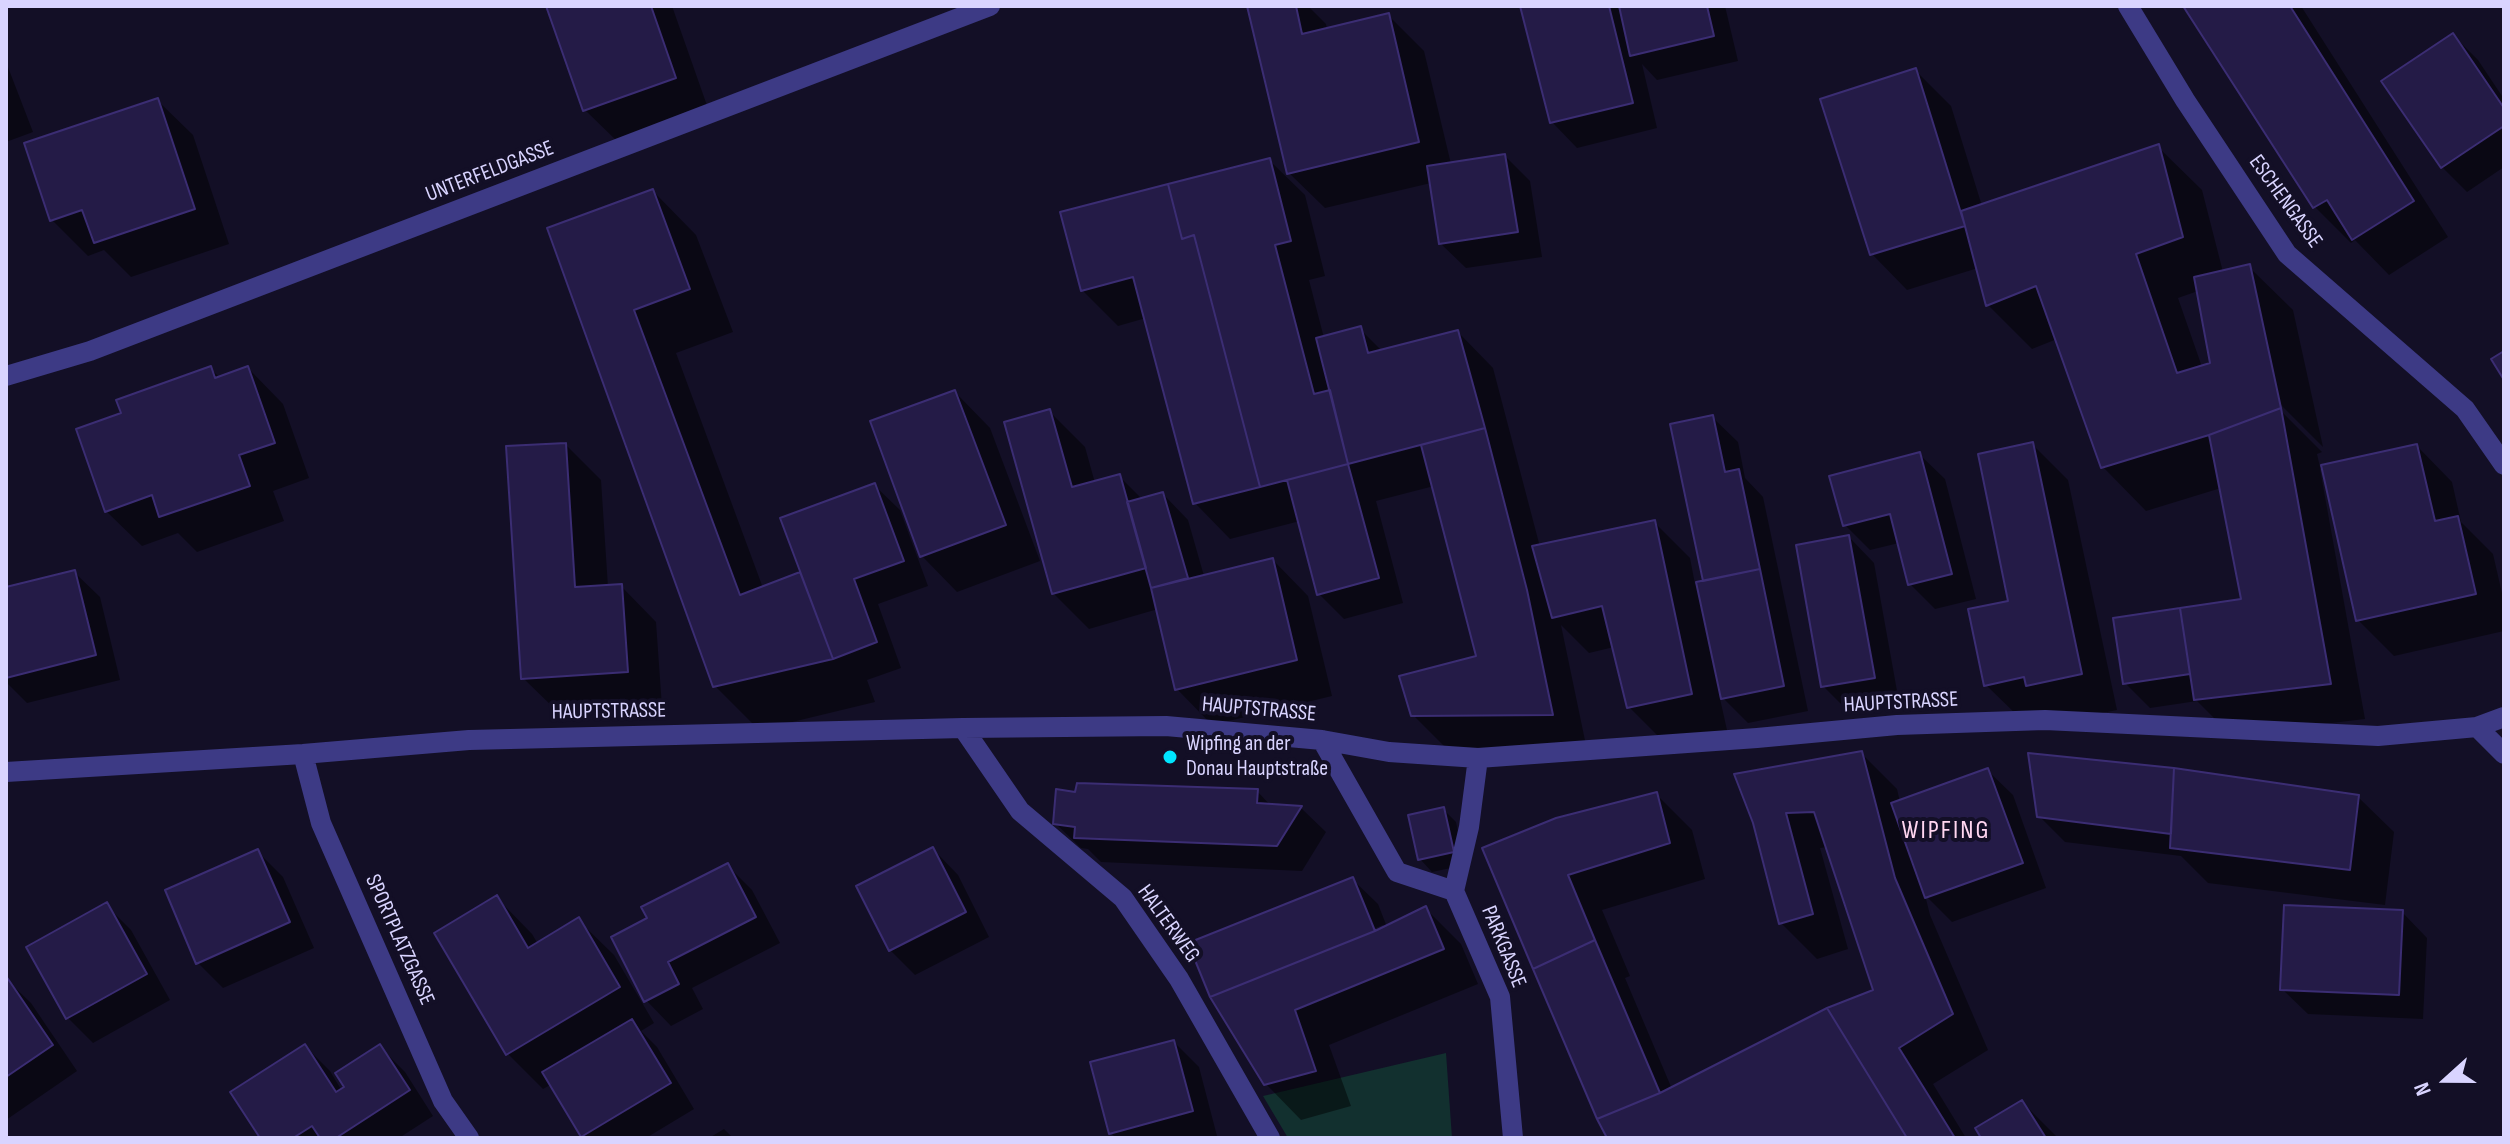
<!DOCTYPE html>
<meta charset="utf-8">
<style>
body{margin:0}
#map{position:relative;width:2510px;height:1144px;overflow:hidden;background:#130f26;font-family:"Sofia Sans Condensed",sans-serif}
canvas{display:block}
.frame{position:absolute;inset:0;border:8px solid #d9d4ff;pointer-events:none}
.north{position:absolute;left:2406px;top:1040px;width:80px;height:80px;-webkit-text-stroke:6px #130f26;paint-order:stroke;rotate:249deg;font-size:22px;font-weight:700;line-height:32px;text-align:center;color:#d9d4ff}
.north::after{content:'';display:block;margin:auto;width:28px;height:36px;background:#d9d4ff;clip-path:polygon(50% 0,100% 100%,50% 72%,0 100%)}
</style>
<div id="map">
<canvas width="2510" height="1144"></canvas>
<div class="frame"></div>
<div class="north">N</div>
</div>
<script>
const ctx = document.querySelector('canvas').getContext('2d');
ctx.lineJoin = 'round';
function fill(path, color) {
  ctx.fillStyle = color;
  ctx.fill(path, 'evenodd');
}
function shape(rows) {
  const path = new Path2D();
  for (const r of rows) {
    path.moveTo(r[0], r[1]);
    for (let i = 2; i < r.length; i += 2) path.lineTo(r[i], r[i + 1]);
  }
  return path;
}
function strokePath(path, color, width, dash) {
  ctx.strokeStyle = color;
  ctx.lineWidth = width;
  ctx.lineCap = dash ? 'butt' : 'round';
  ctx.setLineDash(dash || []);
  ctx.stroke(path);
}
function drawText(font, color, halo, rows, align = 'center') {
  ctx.font = font + ' "Sofia Sans Condensed",sans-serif';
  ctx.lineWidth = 8;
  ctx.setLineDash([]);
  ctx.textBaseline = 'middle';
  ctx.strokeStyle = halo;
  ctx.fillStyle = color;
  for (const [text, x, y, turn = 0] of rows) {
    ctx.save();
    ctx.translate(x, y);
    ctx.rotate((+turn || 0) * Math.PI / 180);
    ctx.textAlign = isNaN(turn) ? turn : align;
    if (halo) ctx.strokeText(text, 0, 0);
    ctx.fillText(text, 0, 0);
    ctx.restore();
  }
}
fill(shape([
 [1446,1053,1452,1138,1288,1138,1263,1096]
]), '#12302f');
fill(shape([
 [549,6,672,6,710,114,621,145,585,110],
 [1249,6,1308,6,1326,24,1327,30,1388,15,1424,51,1451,164,1505,156,1530,181,1542,257,1466,268,1440,243,1431,183,1325,208,1289,173],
 [1523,6,1725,6,1738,61,1657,80,1642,64,1657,128,1577,148,1552,122],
 [2186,6,2301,6,2448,237,2389,275,2355,240,2351,243,2315,207],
 [2453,35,2478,60,2504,99,2504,167,2467,192,2442,167],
 [6,62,33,132,6,142],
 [1916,71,1951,106,1982,206,2158,147,2202,190,2223,272,2249,267,2293,310,2323,447,2279,403,2279,409,2322,452,2317,454,2320,467,2417,446,2452,482,2461,522,2493,554,2504,602,2504,631,2394,656,2358,620,2324,468,2320,469,2365,719,2231,735,2197,701,2150,708,2125,683,2115,620,2244,601,2221,488,2146,511,2103,467,2057,339,2032,349,1988,305,1978,268,1907,290,1872,254],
 [2198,291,2212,364,2202,367,2178,298],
 [157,100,193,135,229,244,131,277,104,250,88,256,52,220],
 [1269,160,1305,195,1325,276,1309,280,1324,338,1360,329,1383,352,1458,332,1493,368,1540,547,1654,522,1690,558,1695,584,1705,582,1712,417,1738,442,1745,478,1763,497,1808,711,1748,723,1719,694,1727,730,1665,743,1629,707,1614,647,1589,653,1561,625,1587,750,1449,751,1413,715,1479,658,1434,486,1376,501,1403,603,1344,619,1319,594,1300,521,1230,539,1195,503,1146,318,1118,326,1082,290],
 [653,191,696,235,733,332,676,353,763,588,800,574,806,580,874,485,900,510,928,586,878,604,901,668,867,680,875,702,759,730,715,686,550,229],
 [248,368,283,404,309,478,273,491,284,521,197,552,178,533,142,546,106,511,124,414,211,369,220,378],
 [955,392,990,428,1040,561,957,592,922,556],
 [1049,411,1085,447,1095,483,1119,476,1143,500,1163,494,1188,520,1204,576,1273,560,1308,596,1332,696,1212,725,1177,689,1158,609,1089,629,1053,593],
 [2032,444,2068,480,2117,710,2063,721,2022,720,1986,685,2011,602],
 [566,445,601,480,608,587,621,586,656,622,662,707,559,713,523,678],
 [1919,454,1945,479,1976,599,1935,609,1910,584,1899,543,1870,550,1845,525],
 [1849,537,1874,563,1899,702,1848,711,1823,686],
 [74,572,100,597,120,680,27,703,6,682,6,589],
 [1861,753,1897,789,1900,802,1987,770,2013,795,2046,888,1952,922,1925,895,1930,915,1988,1050,1933,1084,1966,1138,1609,1138,1485,849,1656,794,1692,830,1705,879,1602,910,1630,976,1625,978,1672,1089,1876,991,1828,847,1820,848,1848,949,1817,959,1781,923,1755,822],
 [1257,791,1271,806,1301,808,1326,832,1302,871,1101,862,1088,849,1081,848,1055,823,1077,794],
 [2358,797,2394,832,2385,905,2208,883,2181,856,2065,842,2039,816],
 [1443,809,1456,822,1465,865,1432,872,1420,859],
 [933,849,958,875,989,937,915,975,890,950],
 [258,852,283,877,314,948,223,988,197,962],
 [727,865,752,890,780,943,692,988,703,1009,671,1026,646,1000,650,919],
 [1352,879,1378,904,1387,927,1426,909,1461,944,1478,984,1329,1045,1351,1106,1301,1120,1266,1084,1212,996],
 [1383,925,1385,929,1222,990],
 [497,898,532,934,538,944,578,920,614,955,654,1023,641,1031,657,1047,694,1109,646,1138,585,1138,583,1136,552,1084,543,1089,508,1054],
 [106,905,131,930,170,1000,93,1043,68,1018],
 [2402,912,2427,938,2423,1019,2308,1014,2282,989],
 [6,979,31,1003,77,1071,6,1120],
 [1174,1042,1199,1067,1217,1136,1116,1138,1111,1133],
 [305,1046,330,1071,342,1091,380,1047,405,1072,433,1116,399,1138,262,1138],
 [2022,1102,2058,1138,1984,1138],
 [724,1129,733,1138,709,1138]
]), '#0007');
const building = shape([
 [546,6,651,6,676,78,583,111,546,6],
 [1247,6,1296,6,1302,34,1389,13,1419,142,1287,174,1247,6],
 [1520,6,1609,6,1633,103,1550,123,1520,6],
 [1619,6,1707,6,1714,36,1630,56,1619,6],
 [2183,6,2290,6,2414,201,2352,240,2327,200,2313,208,2183,6],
 [2453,33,2504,108,2504,126,2441,168,2381,81,2453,33],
 [1916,68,1965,226,1870,255,1820,99,1916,68],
 [158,98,195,209,94,243,82,210,50,221,24,143,158,98],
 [2159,144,2183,237,2136,254,2177,373,2210,363,2194,277,2250,264,2281,408,2209,435,2101,468,2036,286,1986,306,1961,211,2159,144],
 [1505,154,1518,232,1439,244,1427,166,1505,154],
 [1270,158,1291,241,1275,245,1314,394,1330,390,1348,464,1260,487,1194,235,1182,239,1168,184,1270,158],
 [1168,184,1182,239,1194,235,1260,487,1193,504,1133,277,1081,291,1060,212,1168,184],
 [653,189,690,289,634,310,740,595,800,572,833,659,713,687,547,228,653,189],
 [1361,326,1368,353,1458,330,1485,428,1348,464,1316,338,1361,326],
 [2504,351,2504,380,2491,359,2504,351],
 [211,366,215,378,248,366,275,443,239,455,250,486,159,517,152,495,105,512,76,429,121,413,116,400,211,366],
 [955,390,1006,525,920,557,870,421,955,390],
 [2281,408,2331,684,2194,700,2180,608,2241,599,2209,435,2281,408],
 [1050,409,1072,487,1120,474,1146,568,1052,594,1004,422,1050,409],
 [1713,415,1725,472,1739,469,1760,569,1703,581,1670,424,1713,415],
 [1485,428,1527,590,1553,715,1411,716,1399,676,1476,656,1421,445,1485,428],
 [2033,442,2082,674,2026,686,2024,677,1984,686,1968,609,2008,601,1978,454,2033,442],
 [566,443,575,587,622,584,628,672,521,679,506,446,566,443],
 [2417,444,2435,521,2458,516,2476,594,2356,621,2321,465,2417,444],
 [1920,452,1952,574,1908,585,1890,514,1843,526,1829,476,1920,452],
 [1348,464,1379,578,1317,595,1287,480,1348,464],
 [875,483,904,561,854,579,877,642,833,659,780,518,875,483],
 [1163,492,1188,578,1151,588,1127,502,1163,492],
 [1655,520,1692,694,1627,708,1602,606,1552,618,1532,546,1655,520],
 [1849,535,1875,678,1821,687,1796,545,1849,535],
 [1273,558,1297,660,1175,690,1151,588,1273,558],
 [1760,569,1784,686,1721,699,1696,582,1760,569],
 [75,570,96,655,6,678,6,587,75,570],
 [2180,608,2190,674,2123,684,2113,618,2180,608],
 [1862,751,1895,878,1953,1014,1899,1048,1955,1138,1907,1138,1827,1008,1873,990,1814,812,1786,813,1813,914,1779,924,1753,823,1734,774,1862,751],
 [2028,753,2174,768,2171,834,2037,817,2028,753],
 [1988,768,2023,863,1925,898,1891,803,1988,768],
 [2174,768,2359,795,2350,870,2170,848,2174,768],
 [1077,783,1258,789,1257,803,1302,806,1277,846,1074,838,1075,827,1053,824,1056,789,1075,792,1077,783],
 [1657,792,1670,843,1568,875,1595,940,1533,969,1482,848,1556,818,1657,792],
 [1444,807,1454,852,1418,860,1408,815,1444,807],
 [933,847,966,912,889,951,856,886,933,847],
 [258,849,290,922,196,964,165,890,258,849],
 [728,863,756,917,668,962,679,984,644,1002,611,937,647,918,641,907,728,863],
 [1353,877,1375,931,1210,997,1188,943,1353,877],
 [497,895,528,948,579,917,620,987,506,1055,434,933,497,895],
 [107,902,147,974,66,1019,26,947,107,902],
 [2284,905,2403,910,2399,995,2280,990,2284,905],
 [1426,906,1444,949,1295,1010,1316,1071,1264,1085,1210,997,1375,931,1426,906],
 [1595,940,1660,1093,1597,1119,1533,969,1595,940],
 [6,976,53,1045,6,1077,6,976],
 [1827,1008,1907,1138,1607,1138,1597,1119,1660,1093,1827,1008],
 [632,1019,671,1083,581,1137,542,1072,632,1019],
 [1174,1040,1193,1111,1109,1134,1090,1062,1174,1040],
 [305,1044,336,1092,344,1087,335,1073,380,1044,410,1090,336,1138,320,1138,312,1126,293,1138,260,1138,230,1092,305,1044],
 [2022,1100,2046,1138,1981,1138,1975,1128,2022,1100]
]);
fill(building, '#241b47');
strokePath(building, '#3b2d73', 2);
strokePath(shape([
 [2128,6,2185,100,2287,254,2465,409,2504,465],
 [6,376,90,351,990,6],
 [2477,727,2504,754],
 [963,728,1020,811,1123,898,1179,979,1270,1138],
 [1322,740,1397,872,1454,891,1500,997,1513,1138],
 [303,754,321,823,443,1101,469,1138],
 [6,772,303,754,469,740,963,728,1166,726,1322,740,1389,752,1478,758,1757,738,1897,725,2045,720,2378,736,2477,727,2504,717],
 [1454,891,1469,827,1478,758]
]), '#3d3a85', 20);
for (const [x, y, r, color] of [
 [1170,757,8,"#00e5ff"]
]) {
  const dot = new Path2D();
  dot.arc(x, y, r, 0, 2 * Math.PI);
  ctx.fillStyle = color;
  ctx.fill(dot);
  strokePath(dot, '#130f26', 3);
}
drawText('22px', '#d9d4ff', '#130f26', [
 ["UNTERFELDGASSE",490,172,-21],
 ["ESCHENGASSE",2285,202,54],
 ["HAUPTSTRASSE",1901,703,-3],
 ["HAUPTSTRASSE",1259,710,5],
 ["HAUPTSTRASSE",609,712,-1],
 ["HALTERWEG",1168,924,54],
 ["SPORTPLATZGASSE",399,940,66],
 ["PARKGASSE",1503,947,68]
]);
drawText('22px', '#d9d4ff', '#130f26', [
 ["Wipfing an der",1186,744],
 ["Donau Hauptstraße",1186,769]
], 'left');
ctx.letterSpacing = '2px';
drawText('26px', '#ffd6f0', '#130f26', [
 ["WIPFING",1946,831]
]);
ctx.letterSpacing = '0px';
</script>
